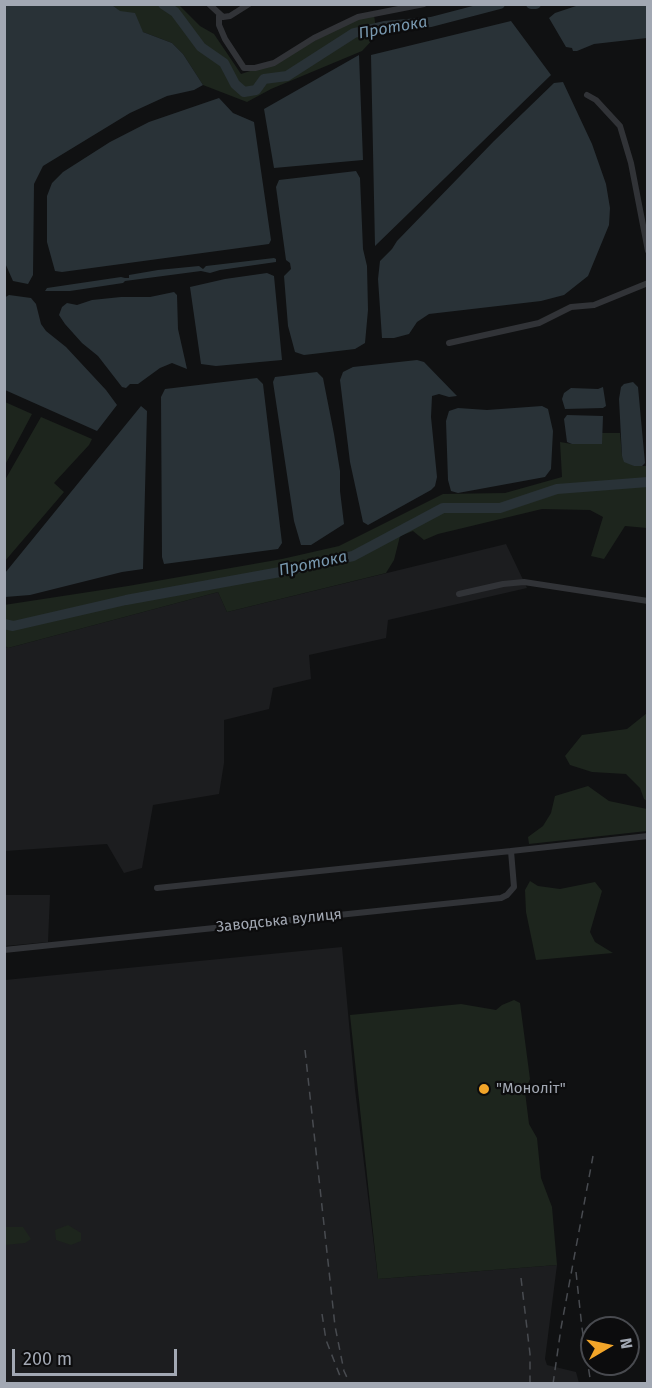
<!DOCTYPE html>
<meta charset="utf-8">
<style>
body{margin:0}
#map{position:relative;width:652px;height:1388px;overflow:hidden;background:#101112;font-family:"Fira Sans",sans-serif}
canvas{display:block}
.frame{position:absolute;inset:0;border:6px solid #a2a8b3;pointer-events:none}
.north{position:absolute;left:580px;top:1316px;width:60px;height:60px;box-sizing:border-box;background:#0c0c0d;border:2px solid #484a4f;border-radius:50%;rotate:81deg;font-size:16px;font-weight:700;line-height:24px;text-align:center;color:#a2a8b3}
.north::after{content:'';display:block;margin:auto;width:21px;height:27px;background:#f2a529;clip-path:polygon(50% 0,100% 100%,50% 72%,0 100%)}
.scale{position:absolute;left:12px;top:1349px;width:165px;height:27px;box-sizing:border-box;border:3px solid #a2a8b3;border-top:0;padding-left:8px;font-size:18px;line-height:21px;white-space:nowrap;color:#a2a8b3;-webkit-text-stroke:4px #0c0c0d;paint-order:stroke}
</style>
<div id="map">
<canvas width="652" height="1388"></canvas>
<div class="frame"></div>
<div class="north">N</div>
<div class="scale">200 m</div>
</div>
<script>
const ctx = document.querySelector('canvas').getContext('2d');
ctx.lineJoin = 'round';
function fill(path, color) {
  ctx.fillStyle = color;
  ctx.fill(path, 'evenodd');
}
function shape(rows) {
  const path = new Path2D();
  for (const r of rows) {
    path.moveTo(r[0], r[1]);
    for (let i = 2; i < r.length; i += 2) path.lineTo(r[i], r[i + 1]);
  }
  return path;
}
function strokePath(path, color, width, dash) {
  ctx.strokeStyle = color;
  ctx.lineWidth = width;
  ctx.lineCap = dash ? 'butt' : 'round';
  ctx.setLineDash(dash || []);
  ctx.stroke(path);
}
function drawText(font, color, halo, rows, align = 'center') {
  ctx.font = font + ' "Fira Sans",sans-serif';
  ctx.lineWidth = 4.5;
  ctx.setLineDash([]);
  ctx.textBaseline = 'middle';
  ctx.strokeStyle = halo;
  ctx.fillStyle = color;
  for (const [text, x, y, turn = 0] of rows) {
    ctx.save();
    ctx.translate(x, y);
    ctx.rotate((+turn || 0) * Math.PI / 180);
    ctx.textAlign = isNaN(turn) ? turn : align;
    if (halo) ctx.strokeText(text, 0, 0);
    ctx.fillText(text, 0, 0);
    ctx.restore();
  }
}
fill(shape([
 [506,544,527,588,388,620,386,638,309,655,311,679,273,688,269,709,224,720,224,763,219,794,153,805,142,868,124,873,107,844,5,851,4,646,8,648,218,592,227,612],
 [5,895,50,895,48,942,5,946],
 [342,947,355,1089,378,1279,557,1265,545,1359,547,1365,576,1372,579,1383,5,1384,5,980]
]), '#1c1d1f');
fill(shape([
 [112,5,179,5,200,26,214,34,241,74,274,63,358,17,374,15,377,35,362,51,271,89,247,102,203,85,183,54,172,43,143,32],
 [5,402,32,414,5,465],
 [41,417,92,439,89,445,54,483,64,492,5,561,5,480],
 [602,433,620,433,622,456,634,466,647,466,647,528,625,526,604,559,591,556,603,517,590,510,542,509,438,534,424,540,413,531,400,536,394,560,386,573,227,612,218,592,8,648,5,646,4,605,128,586,282,559,339,546,443,494,505,493,562,477,560,442,572,444,601,444],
 [647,713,647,801,644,799,640,788,626,774,592,772,570,765,565,756,582,735,627,729],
 [588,786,609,801,647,809,647,831,529,844,528,837,543,826,551,813,555,796],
 [530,881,538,886,560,889,595,882,602,891,590,932,595,942,613,953,536,960,526,912,525,890],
 [514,1000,520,1003,530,1079,525,1092,529,1124,537,1138,541,1178,552,1207,557,1265,378,1279,350,1015,461,1004,496,1010,502,1005],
 [68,1225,81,1233,81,1241,71,1245,56,1240,55,1230],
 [5,1227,23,1227,31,1239,25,1243,5,1245]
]), '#1d251d');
fill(shape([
 [4,5,112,5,120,11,135,13,143,32,172,43,183,54,203,85,194,90,167,96,130,113,43,166,34,184,33,275,28,284,13,281,5,263],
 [579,5,647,5,647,38,594,44,577,51,573,51,572,48,566,47,549,18,555,13],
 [511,21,551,75,375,246,371,55],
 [359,55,363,160,274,168,264,109],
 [563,82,592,144,606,184,610,208,609,225,588,276,564,295,541,301,429,314,417,322,409,334,394,338,382,338,378,279,380,261,392,249,397,241,494,141,554,83],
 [219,98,233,113,254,122,271,240,269,244,62,272,55,271,47,242,47,196,52,183,63,172,110,142,149,122],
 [356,171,360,178,363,249,367,266,368,310,365,343,355,349,304,355,295,352,288,326,284,276,291,269,290,263,286,260,276,187,279,180],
 [274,258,276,259,276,262,220,270,210,273,201,271,125,281,123,283,70,291,45,291,47,288,121,277,125,278,129,278,129,275,158,270,199,266,203,269,206,266],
 [267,273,274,276,282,360,216,366,201,364,190,287,225,279],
 [174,292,177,295,178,329,187,369,172,363,160,368,138,384,130,384,126,388,122,387,98,356,82,343,65,324,59,315,62,307,67,303,77,305,92,300,121,297,150,297],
 [9,295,31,298,36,304,41,324,46,331,66,347,106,390,117,405,97,431,5,390,4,298],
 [417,360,424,362,457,396,449,397,439,394,432,396,431,417,437,477,435,486,431,490,368,525,363,522,350,462,340,380,343,372,353,367],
 [317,372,323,378,334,434,340,471,340,491,344,524,311,545,301,545,294,521,273,382,275,377],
 [257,378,263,384,282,543,278,549,164,564,162,557,161,397,165,389],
 [633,382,638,387,645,463,642,466,634,466,624,462,622,456,619,399,621,387,624,384],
 [603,387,606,406,603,408,565,409,562,399,564,393,571,388,598,389],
 [141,406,147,411,143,569,122,572,30,595,5,597,5,573],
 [542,406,548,409,553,431,551,469,545,477,458,493,451,491,448,480,446,421,449,411,458,408,487,410],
 [567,415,603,416,602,444,572,444,567,442,564,419]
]), '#293237');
strokePath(shape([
 [163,4,175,12,201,47,224,63,235,84,244,92,256,90,264,79,287,76,354,33,384,26,431,22,500,4],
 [531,4,536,4],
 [4,624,13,626,126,600,280,572,353,556,443,508,500,508,557,489,648,482]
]), '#293237', 10);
strokePath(shape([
 [209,4,223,17,230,16,249,4],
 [219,16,219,25,225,39,244,68,255,68,274,63,314,38,358,17,424,4],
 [587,95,596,100,620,126,631,163,648,251],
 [449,343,539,323,571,307,594,305,648,283],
 [459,594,503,584,524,582,648,601],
 [157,888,511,851],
 [4,950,501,898,507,895,514,887,511,851,648,836]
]), '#313337', 6);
strokePath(shape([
 [305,1050,335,1326,344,1371,350,1384],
 [576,1272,582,1328,591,1384],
 [521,1278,530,1354,530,1384],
 [322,1314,326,1340,340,1376],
 [553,1384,561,1328,593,1156]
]), '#484b50', 1.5, [8, 6]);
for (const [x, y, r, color] of [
 [484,1089,6,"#f2a529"]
]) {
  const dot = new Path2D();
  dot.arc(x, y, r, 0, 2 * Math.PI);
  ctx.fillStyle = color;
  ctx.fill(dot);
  strokePath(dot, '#0c0c0d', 2);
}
drawText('15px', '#a2a8b3', '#0c0c0d', [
 ["Заводська вулиця",279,921,-6]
]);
drawText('15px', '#a2a8b3', '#0c0c0d', [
 ["\"Моноліт\"",496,1089]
], 'left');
drawText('italic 16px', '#7898af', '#0c0c0d', [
 ["Протока",393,28,-10],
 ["Протока",313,564,-12]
]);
</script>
